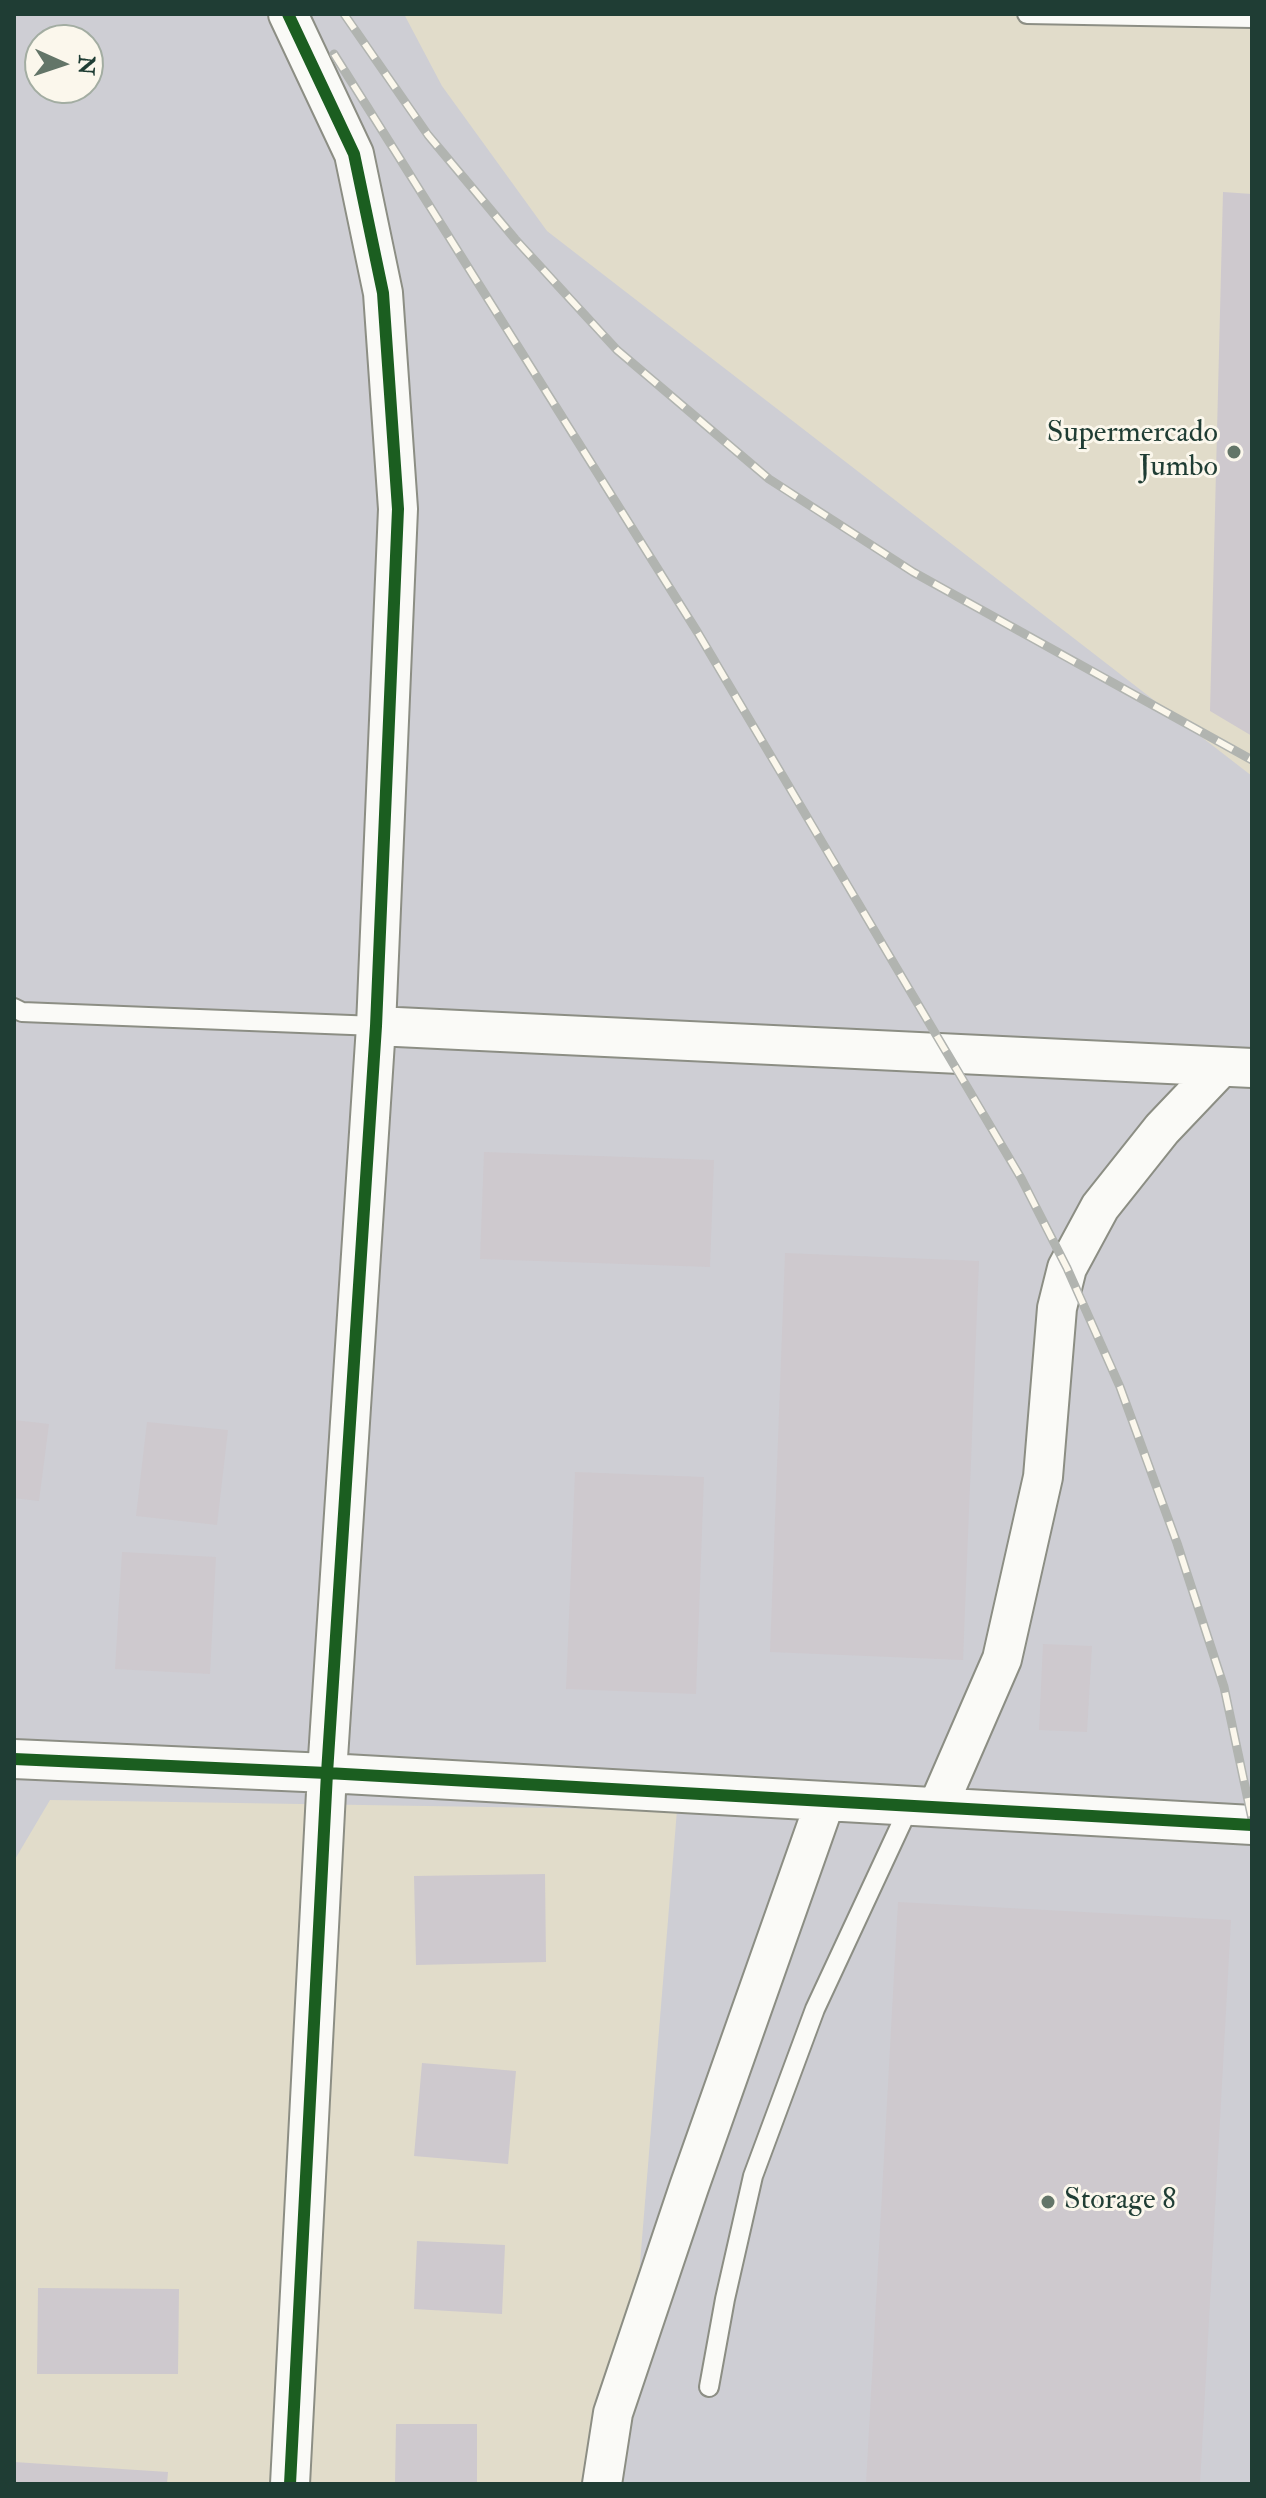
<!DOCTYPE html>
<style>
body{margin:0}
#map{position:relative;width:1266px;height:2498px;overflow:hidden;background:#e1dcca;font-family:"IM FELL Double Pica",serif}
canvas{display:block}
.frame{position:absolute;inset:0;border:16px solid #1f3d34;pointer-events:none}
.north{position:absolute;left:24px;top:24px;width:80px;height:80px;box-sizing:border-box;background:#fbf7ec;border:2px solid #a3ada2;border-radius:50%;rotate:93deg;font-size:22px;font-weight:700;line-height:32px;text-align:center;color:#1f3d34}
.north::after{content:'';display:block;margin:auto;width:28px;height:36px;background:#637568;clip-path:polygon(50% 0,100% 100%,50% 72%,0 100%)}
</style>
<div id="map">
<canvas width="1266" height="2498"></canvas>
<div class="frame"></div>
<div class="north">N</div>
</div>
<script>
const ctx = document.querySelector('canvas').getContext('2d');
ctx.lineJoin = 'round';
function fill(path, color) {
  ctx.fillStyle = color;
  ctx.fill(path, 'evenodd');
}
function shape(rows) {
  const path = new Path2D();
  for (const r of rows) {
    path.moveTo(r[0], r[1]);
    for (let i = 2; i < r.length; i += 2) path.lineTo(r[i], r[i + 1]);
  }
  return path;
}
function strokePath(path, color, width, dash) {
  ctx.strokeStyle = color;
  ctx.lineWidth = width;
  ctx.lineCap = dash ? 'butt' : 'round';
  ctx.setLineDash(dash || []);
  ctx.stroke(path);
}
function drawText(font, color, halo, rows, align = 'center') {
  ctx.font = font + ' "IM FELL Double Pica",serif';
  ctx.lineWidth = 6;
  ctx.setLineDash([]);
  ctx.textBaseline = 'middle';
  ctx.strokeStyle = halo;
  ctx.fillStyle = color;
  for (const [text, x, y, turn = 0] of rows) {
    ctx.save();
    ctx.translate(x, y);
    ctx.rotate((+turn || 0) * Math.PI / 180);
    ctx.textAlign = isNaN(turn) ? turn : align;
    if (halo) ctx.strokeText(text, 0, 0);
    ctx.fillText(text, 0, 0);
    ctx.restore();
  }
}
fill(shape([
 [14,14,404,14,442,86,547,231,1252,776,1252,2484,622,2484,677,1810,50,1800,14,1861],
 [40,40,88,40,88,88,40,88]
]), '#ceced4');
fill(shape([
 [1223,192,1252,194,1252,736,1210,711],
 [484,1152,714,1160,710,1267,480,1259],
 [785,1253,979,1261,963,1660,770,1652],
 [14,1420,49,1424,39,1501,14,1498],
 [147,1422,228,1430,217,1525,136,1516],
 [575,1472,704,1477,696,1694,566,1689],
 [122,1552,216,1557,210,1674,115,1669],
 [1043,1644,1092,1646,1087,1732,1039,1730],
 [545,1874,546,1962,416,1965,414,1876],
 [898,1902,1231,1920,1200,2484,866,2484],
 [422,2063,516,2071,508,2164,414,2156],
 [417,2241,505,2245,502,2314,414,2309],
 [38,2288,179,2289,178,2374,37,2374],
 [396,2424,477,2424,477,2484,395,2484],
 [14,2462,168,2472,167,2484,14,2484]
]), '#cec9ce');
const service = shape([
 [1027,14,1252,18],
 [14,1008,22,1012,376,1026],
 [709,2387,725,2299,753,2176,815,2009,910,1805]
]);
const minor = shape([
 [288,14,354,154,383,293,398,509,376,1026,327,1773,290,2484],
 [376,1026,1252,1068],
 [14,1759,327,1773,1252,1825],
 [938,1806,1002,1659,1043,1477,1057,1308,1067,1268,1100,1207,1162,1129,1221,1067],
 [602,2484,613,2413,689,2187,825,1802]
]);
strokePath(service, '#8c8e84', 22);
strokePath(minor, '#8c8e84', 42);
strokePath(service, '#fafaf7', 18);
strokePath(minor, '#fafaf7', 38);
const rail = shape([
 [344,14,428,135,515,239,617,350,769,479,913,572,1252,760],
 [334,54,698,633,1021,1178,1067,1268,1120,1387,1177,1543,1224,1687,1252,1819]
]);
strokePath(rail, '#b1b4b0', 9);
strokePath(rail, '#fbf7ec', 6, [18]);
strokePath(shape([
 [288,14,354,154,383,293,398,509,376,1026,327,1773,290,2484],
 [14,1759,327,1773,1252,1825]
]), '#1b5e20', 12);
for (const [x, y, r, color] of [
 [1234,452,8,"#637568"],
 [1048,2202,8,"#637568"]
]) {
  const dot = new Path2D();
  dot.arc(x, y, r, 0, 2 * Math.PI);
  ctx.fillStyle = color;
  ctx.fill(dot);
  strokePath(dot, '#fbf7ec', 3);
}
drawText('30px', '#1f3d34', '#fbf7ec', [
 ["Supermercado",1218,435],
 ["Jumbo",1218,469],
 ["Storage 8",1064,2202,"left"]
], 'right');
</script>
